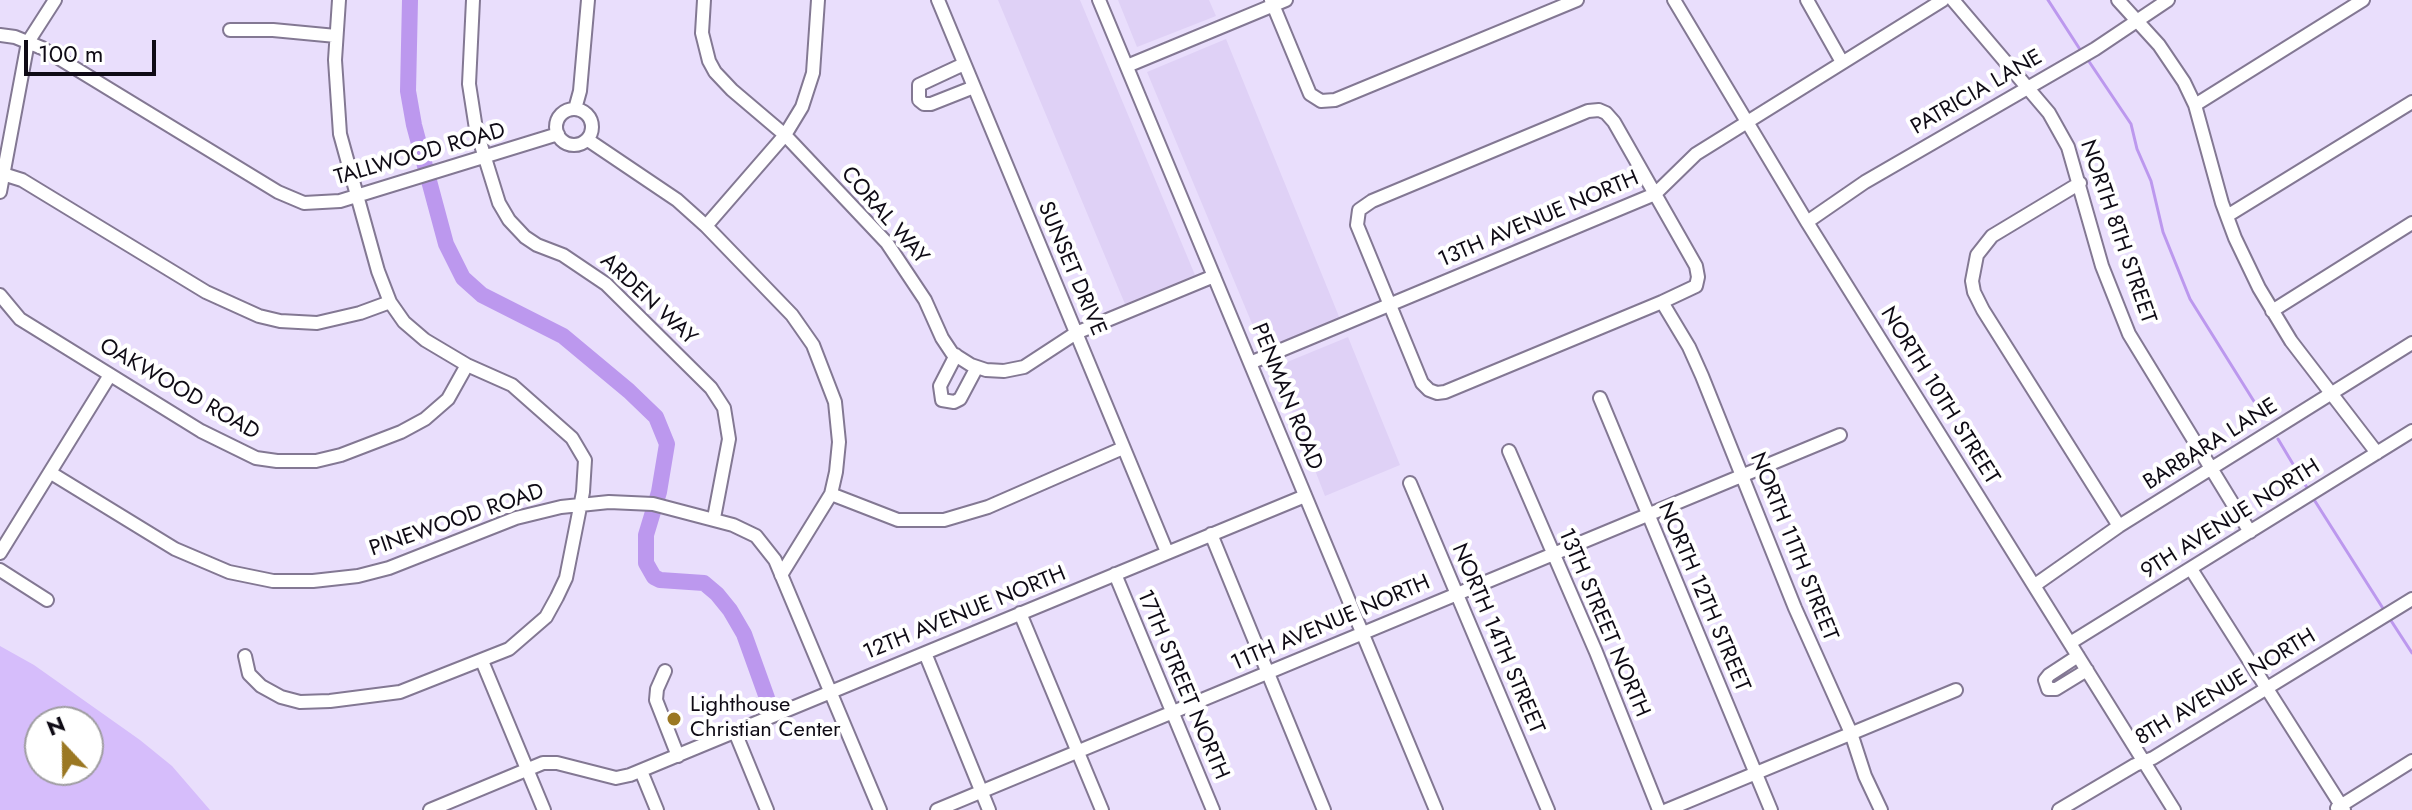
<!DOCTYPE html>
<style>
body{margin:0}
#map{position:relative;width:2412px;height:810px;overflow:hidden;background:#e9defc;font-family:Jost,sans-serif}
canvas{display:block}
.north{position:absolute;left:24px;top:706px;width:80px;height:80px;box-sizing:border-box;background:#fff;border:2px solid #9f9da1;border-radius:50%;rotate:338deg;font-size:22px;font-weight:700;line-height:32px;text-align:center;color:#0f0b15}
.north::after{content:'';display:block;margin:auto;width:28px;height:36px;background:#9b7823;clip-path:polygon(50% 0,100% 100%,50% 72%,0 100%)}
.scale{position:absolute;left:24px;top:40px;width:132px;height:36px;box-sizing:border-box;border:4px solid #0f0b15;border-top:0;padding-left:10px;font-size:24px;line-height:28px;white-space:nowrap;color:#0f0b15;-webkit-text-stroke:6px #fff;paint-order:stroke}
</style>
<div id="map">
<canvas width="2412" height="810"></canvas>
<div class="north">N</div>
<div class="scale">100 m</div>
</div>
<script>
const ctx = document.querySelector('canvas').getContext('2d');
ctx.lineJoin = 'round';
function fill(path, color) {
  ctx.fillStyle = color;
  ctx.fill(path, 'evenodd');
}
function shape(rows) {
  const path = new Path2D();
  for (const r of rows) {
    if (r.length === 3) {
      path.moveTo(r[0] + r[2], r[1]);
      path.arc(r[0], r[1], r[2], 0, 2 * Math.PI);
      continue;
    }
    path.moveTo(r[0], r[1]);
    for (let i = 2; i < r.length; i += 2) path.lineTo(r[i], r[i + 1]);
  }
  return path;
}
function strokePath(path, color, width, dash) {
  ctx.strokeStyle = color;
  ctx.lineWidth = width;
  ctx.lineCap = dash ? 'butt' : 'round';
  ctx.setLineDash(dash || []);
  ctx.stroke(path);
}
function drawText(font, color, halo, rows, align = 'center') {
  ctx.font = font + ' Jost,sans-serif';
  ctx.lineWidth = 8;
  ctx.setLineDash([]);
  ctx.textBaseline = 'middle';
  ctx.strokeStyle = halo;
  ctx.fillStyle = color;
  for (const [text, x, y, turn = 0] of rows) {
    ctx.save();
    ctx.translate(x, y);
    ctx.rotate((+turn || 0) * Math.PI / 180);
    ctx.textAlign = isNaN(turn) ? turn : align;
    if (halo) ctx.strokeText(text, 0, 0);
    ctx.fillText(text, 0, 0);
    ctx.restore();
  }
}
fill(shape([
 [998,0,1080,0,1195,275,1125,304],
 [1118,0,1209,0,1216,16,1137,47],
 [1226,39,1340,319,1263,350,1147,72],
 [1348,337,1400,465,1325,496,1275,367]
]), '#dfd1f6');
fill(shape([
 [0,646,34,665,140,740,172,766,210,810,0,810],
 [40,722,88,722,88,770,40,770]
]), '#d6bdfb');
strokePath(shape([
 [2048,0,2081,51],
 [2086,57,2131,124,2137,149,2151,181,2163,232,2190,299,2265,419],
 [2278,439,2309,491],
 [2313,498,2384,610],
 [2388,616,2412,653]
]), '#bc98ee', 3);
strokePath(shape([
 [410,0,408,91,414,125,446,244,463,278,482,295,563,336,629,391,656,417,667,444,659,492,646,535,646,563,654,577,660,580,704,583,717,594,730,610,744,634,767,698]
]), '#bc98ee', 16);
const minor = shape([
 [473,0,469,84,476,129,499,203,509,220,525,237,537,245,563,255,606,284,711,388,724,408,729,439,714,518],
 [704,0,702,33,709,61,715,72,732,90,785,135,887,243,925,300,942,338,952,353,971,365,986,370,1004,371,1024,367,1076,333,1214,276],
 [938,0,1167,552],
 [1099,0,1436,810],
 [1271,0,1310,94,1321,101,1335,100,1577,0],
 [1674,0,1807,222,2174,810],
 [1807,0,1842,62],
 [1953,0,2049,113,2068,147,2102,266,2129,334,2250,532],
 [2118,0,2159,45,2184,82,2195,105,2222,203,2235,238,2259,288,2291,341,2377,453],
 [230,30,273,30,336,36],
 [0,35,15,37,42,48,278,192,304,203,340,201,558,134],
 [964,64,919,85,919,100,924,104,931,104,974,87],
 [1127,66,1286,0],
 [2195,105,2363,0],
 [575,109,580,91,588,0],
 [574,127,18],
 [1599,110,1606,113,1614,122,1696,266,1698,277,1696,286,1662,302,1445,392,1437,393,1429,390,1422,383,1357,225,1359,210,1372,201,1588,111,1599,110],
 [588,140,677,200,706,226,792,315,813,345,835,402,839,442,836,472,831,494,781,575],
 [3,174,22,180,206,292,259,316,280,321,317,323,360,313,390,302],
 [2080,183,1992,236,1977,255,1972,281,1974,292,1983,310,2119,526],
 [0,192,28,42,55,0],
 [2227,216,2412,102],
 [1807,222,1865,182,2095,49,2168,0],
 [706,226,785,135,802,107,813,73,818,0],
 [0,295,20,319,201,431,256,458,277,461,316,461,341,455,401,432,425,419,448,399,467,365],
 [1662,302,1689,347,1702,376,1795,608,1851,733,1865,776,1881,810],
 [2272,311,2412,223],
 [956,355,940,386,942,400,954,402,960,399,977,367],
 [1250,363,1655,194,1696,154,1943,0],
 [1600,398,1771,810],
 [1509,451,1596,652,1659,810],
 [51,473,175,549,229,572,273,581,313,581,358,576,389,568,516,518,561,507,609,502,653,504,733,525,756,536,775,560,880,810],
 [1410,483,1548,810],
 [831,494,898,520,944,520,988,507,1123,448],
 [1211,534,1324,810],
 [0,553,110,375],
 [2191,569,2344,810],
 [0,570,47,600],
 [1115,574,1213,810],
 [2035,585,2119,526,2412,343],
 [1020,613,1102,810],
 [2070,643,2412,431],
 [925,653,989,810],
 [245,656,249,674,261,686,281,697,300,702,330,701,400,692,509,649,546,617,557,597,566,578,583,492,585,460,572,438,512,385,467,365,425,340,404,322,390,302,378,271,340,134,335,60,339,0],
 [2078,656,2049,675,2045,680,2048,689,2056,689,2087,670],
 [482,661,544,810],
 [665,671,657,689,656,700,678,756],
 [735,732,767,810],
 [641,771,657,810],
 [2337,808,2412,761],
 [430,810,543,763,557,763,616,778,630,775,1305,496],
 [937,810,1840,435],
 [1667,810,1956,690],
 [2059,810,2135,765,2153,758,2412,599]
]);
strokePath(minor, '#837893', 16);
strokePath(minor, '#fff', 12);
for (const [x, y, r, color] of [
 [674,719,8,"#9b7823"]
]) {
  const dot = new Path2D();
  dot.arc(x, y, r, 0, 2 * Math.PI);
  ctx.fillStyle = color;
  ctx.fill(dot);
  strokePath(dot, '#fff', 3);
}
drawText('22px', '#0f0b15', '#fff', [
 ["PATRICIA LANE",1977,93,-30],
 ["TALLWOOD ROAD",420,155,-16],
 ["CORAL WAY",884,216,49],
 ["13TH AVENUE NORTH",1539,220,-23],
 ["NORTH 8TH STREET",2117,232,71],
 ["SUNSET DRIVE",1071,269,67],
 ["ARDEN WAY",648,300,43],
 ["OAKWOOD ROAD",179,390,30],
 ["NORTH 10TH STREET",1939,396,58],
 ["PENMAN ROAD",1286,397,68],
 ["BARBARA LANE",2211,445,-32],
 ["9TH AVENUE NORTH",2231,520,-32],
 ["PINEWOOD ROAD",457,521,-19],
 ["NORTH 11TH STREET",1793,547,68],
 ["NORTH 12TH STREET",1703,597,67],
 ["12TH AVENUE NORTH",965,614,-22],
 ["13TH STREET NORTH",1603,623,67],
 ["11TH AVENUE NORTH",1331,624,-23],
 ["NORTH 14TH STREET",1497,639,67],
 ["17TH STREET NORTH",1182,685,67],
 ["8TH AVENUE NORTH",2226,688,-31]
]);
drawText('22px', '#0f0b15', '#fff', [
 ["Lighthouse",690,706],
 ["Christian Center",690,731]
], 'left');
</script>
